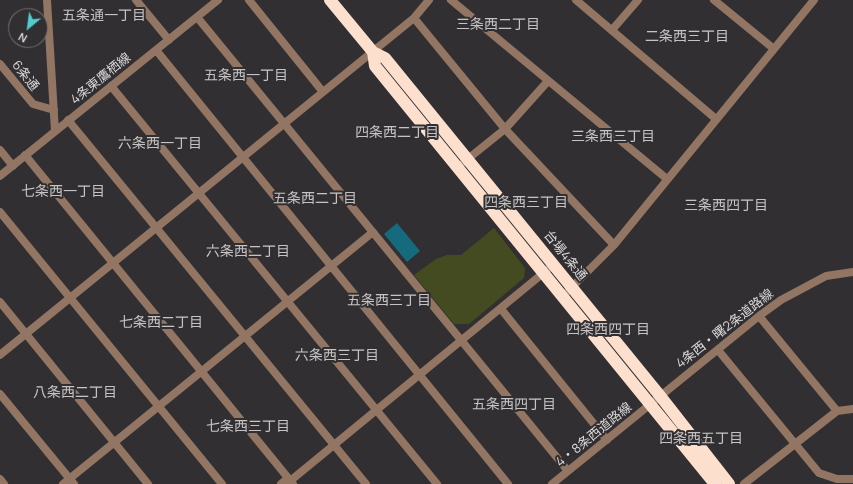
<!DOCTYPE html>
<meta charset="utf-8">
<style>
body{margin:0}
#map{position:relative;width:853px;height:484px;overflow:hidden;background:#312f31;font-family:Manrope,sans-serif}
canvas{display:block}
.north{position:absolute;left:8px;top:8px;width:40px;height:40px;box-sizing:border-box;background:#312f31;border:1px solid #747374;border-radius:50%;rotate:209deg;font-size:11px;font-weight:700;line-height:16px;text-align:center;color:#d9d8d9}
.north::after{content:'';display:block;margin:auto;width:14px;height:18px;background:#51ccd1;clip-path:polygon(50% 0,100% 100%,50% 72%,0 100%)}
</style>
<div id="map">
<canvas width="853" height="484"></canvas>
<div class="north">N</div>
</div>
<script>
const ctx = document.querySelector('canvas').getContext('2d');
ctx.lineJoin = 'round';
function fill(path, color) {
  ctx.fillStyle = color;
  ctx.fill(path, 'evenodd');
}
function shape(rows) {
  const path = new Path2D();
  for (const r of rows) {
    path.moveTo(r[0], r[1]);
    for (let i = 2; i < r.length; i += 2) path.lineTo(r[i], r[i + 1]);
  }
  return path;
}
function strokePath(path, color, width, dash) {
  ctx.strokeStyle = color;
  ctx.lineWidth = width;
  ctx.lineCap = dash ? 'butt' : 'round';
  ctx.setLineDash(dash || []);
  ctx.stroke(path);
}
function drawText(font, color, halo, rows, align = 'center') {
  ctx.font = font + ' Manrope,"Noto Sans JP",sans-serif';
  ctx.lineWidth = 4;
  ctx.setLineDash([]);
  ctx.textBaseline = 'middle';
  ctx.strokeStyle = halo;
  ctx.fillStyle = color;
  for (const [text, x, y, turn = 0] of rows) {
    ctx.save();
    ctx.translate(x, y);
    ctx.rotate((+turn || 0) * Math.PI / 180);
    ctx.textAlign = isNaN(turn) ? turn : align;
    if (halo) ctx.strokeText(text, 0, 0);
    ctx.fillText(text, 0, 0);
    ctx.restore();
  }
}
fill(shape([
 [494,228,525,268,524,278,469,324,454,324,414,275,436,259,447,255,461,255]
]), '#454b20');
fill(shape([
 [397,223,420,251,407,262,384,234]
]), '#166a7e');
strokePath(shape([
 [47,0,55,131],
 [136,0,169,40],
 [249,0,323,92],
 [451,0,667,179],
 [576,0,716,119],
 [714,0,774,49],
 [197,17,568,471],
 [414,18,505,129,614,245],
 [612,30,638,0],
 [156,50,508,484],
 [0,64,33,104,54,110],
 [111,86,437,484],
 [68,120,366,484],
 [0,150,13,166],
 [25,155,293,484],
 [464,162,505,129,548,81],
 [0,176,218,0],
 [0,212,222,484],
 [568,291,614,245,814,0],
 [0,302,148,484],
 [501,309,607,440],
 [759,316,837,411],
 [718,350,819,473,837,479,853,479],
 [0,355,414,18,429,0],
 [0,394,74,484],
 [0,479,4,484],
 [290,481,547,270],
 [63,484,373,232],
 [281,484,288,478],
 [552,484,759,316,781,300,826,276,853,272],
 [744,484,837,411,853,409]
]), '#927562', 8);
strokePath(shape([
 [330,0,373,52,385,58,661,397,729,484],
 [373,52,375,66,715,484]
]), '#fcdfcd', 12);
drawText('13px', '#d9d8d9', '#312f31', [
 ["6条通",25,76,51],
 ["4条東鷹栖線",101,79,-39],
 ["台場4条通",565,256,51],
 ["4条西・曙2条道路線",725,329,-38],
 ["4・8条西道路線",594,435,-39]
]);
drawText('14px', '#c6c3c5', '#312f31', [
 ["五条通一丁目",104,16],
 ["三条西二丁目",498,25],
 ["二条西三丁目",687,37],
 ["五条西一丁目",246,76],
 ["四条西二丁目",397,133],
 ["三条西三丁目",613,137],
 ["六条西一丁目",160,144],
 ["七条西一丁目",63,192],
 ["五条西二丁目",315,199],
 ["四条西三丁目",526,203],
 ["三条西四丁目",726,206],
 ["六条西二丁目",248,252],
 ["五条西三丁目",389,301],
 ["七条西二丁目",161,323],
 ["四条西四丁目",608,330],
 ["六条西三丁目",337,356],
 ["八条西二丁目",75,393],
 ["五条西四丁目",514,405],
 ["七条西三丁目",248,427],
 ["四条西五丁目",701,439]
]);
</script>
